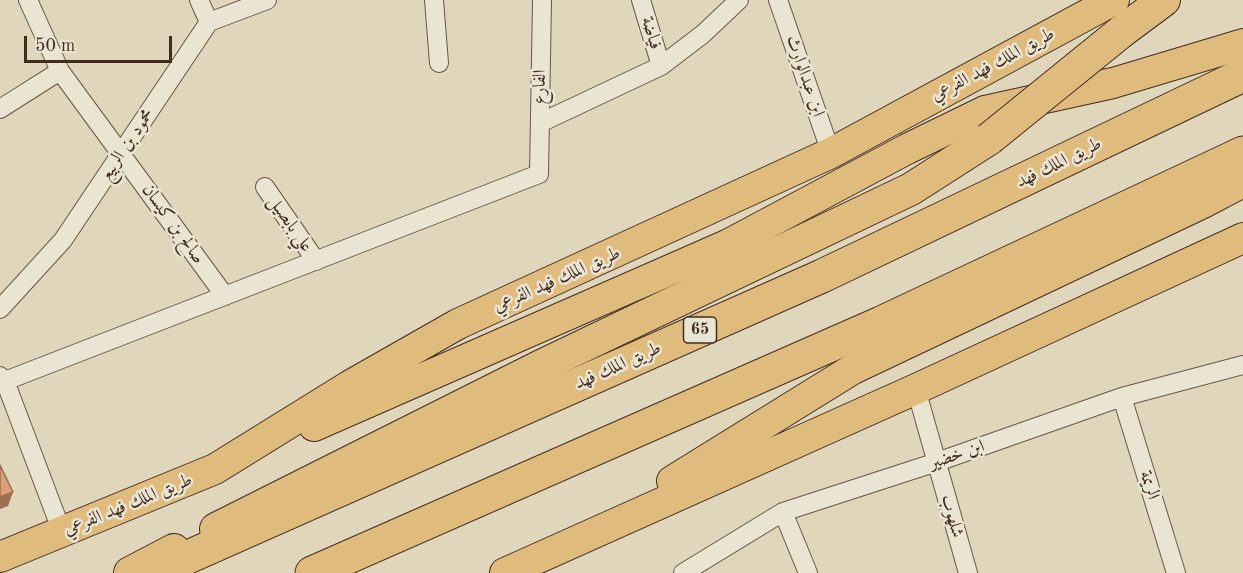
<!DOCTYPE html>
<meta charset="utf-8">
<style>
body{margin:0}
#map{position:relative;width:1243px;height:573px;overflow:hidden;background:#dfd6bb;font-family:"Old Standard TT",serif}
canvas{display:block}
.scale{position:absolute;left:24px;top:36px;width:148px;height:27px;box-sizing:border-box;border:3px solid #422c1e;border-top:0;padding-left:8px;font-size:18px;line-height:21px;white-space:nowrap;color:#422c1e;-webkit-text-stroke:4px #eae4d3;paint-order:stroke}
</style>
<div id="map">
<canvas width="1243" height="573"></canvas>
<div class="scale">50 m</div>
</div>
<script>
const ctx = document.querySelector('canvas').getContext('2d');
ctx.lineJoin = 'round';
function shape(rows) {
  const path = new Path2D();
  for (const r of rows) {
    path.moveTo(r[0], r[1]);
    for (let i = 2; i < r.length; i += 2) path.lineTo(r[i], r[i + 1]);
  }
  return path;
}
function strokePath(path, color, width, dash) {
  ctx.strokeStyle = color;
  ctx.lineWidth = width;
  ctx.lineCap = dash ? 'butt' : 'round';
  ctx.setLineDash(dash || []);
  ctx.stroke(path);
}
function fill(path, color) {
  ctx.fillStyle = color;
  ctx.fill(path, 'evenodd');
}
function drawText(font, color, halo, rows, align = 'center') {
  ctx.font = font + ' "Old Standard TT",Amiri,serif';
  ctx.lineWidth = 5;
  ctx.setLineDash([]);
  ctx.textBaseline = 'middle';
  ctx.strokeStyle = halo;
  ctx.fillStyle = color;
  for (const [text, x, y, turn = 0] of rows) {
    ctx.save();
    ctx.translate(x, y);
    ctx.rotate((+turn || 0) * Math.PI / 180);
    ctx.textAlign = isNaN(turn) ? turn : align;
    if (halo) ctx.strokeText(text, 0, 0);
    ctx.fillText(text, 0, 0);
    ctx.restore();
  }
}
const minor = shape([
 [28,0,60,71,225,296],
 [199,0,209,22],
 [434,0,439,63],
 [641,0,661,66],
 [778,0,831,153],
 [0,109,60,71],
 [540,123,661,66,703,34,739,0],
 [265,187,316,261],
 [0,309,63,240,209,22,267,0],
 [0,376,5,381,62,532],
 [5,381,539,174,542,0],
 [916,389,968,573],
 [1122,397,1176,573],
 [783,512,808,573],
 [683,573,783,512,937,462,1122,397,1243,365]
]);
const primary = shape([
 [314,426,727,245,907,149,985,111,1113,83,1243,44],
 [672,481,853,369,1203,203,1243,182],
 [0,557,215,469,349,386,458,324,831,153,1114,0],
 [505,573,916,389,1243,238]
]);
const trunk = shape([
 [1121,32,1164,0],
 [216,529,541,366,911,189,989,139],
 [130,573,174,550]
]);
const motorway = shape([
 [152,573,822,276,1243,75],
 [312,573,881,323,1243,153]
]);
strokePath(minor, '#695645', 20);
strokePath(primary, '#422c1e', 32);
strokePath(trunk, '#422c1e', 34);
strokePath(motorway, '#422c1e', 35);
strokePath(minor, '#eae4d3', 18);
strokePath(primary, '#e0bb7e', 30);
strokePath(trunk, '#e0bb7e', 32);
strokePath(motorway, '#e0bb7e', 33);
const trunkBridge = shape([
 [989,139,1121,32]
]);
strokePath(trunkBridge, '#422c1e', 34, []);
strokePath(trunkBridge, '#e0bb7e', 32);
fill(shape([
 [13,492,8,506,0,509,0,497]
]), '#9a6f53');
const building = shape([
 [0,465,13,492,0,497,0,465]
]);
fill(building, '#dc9e76');
strokePath(building, '#9a6f53', 1.5);
for (const [x, y, w] of [
 [700,330,33]
]) {
  const box = new Path2D();
  box.roundRect(x - w / 2, y - 13, w, 26, 4.5);
  ctx.fillStyle = '#eae4d3';
  ctx.fill(box);
  strokePath(box, '#422c1e', 1.5);
}
drawText('bold 16px', '#422c1e', null, [
 ["65",700,330]
]);
drawText('18px', '#422c1e', '#eae4d3', [
 ["فياضة",651,33,73],
 ["طريق الملك فهد الفرعي",993,65,-28],
 ["ابن عبدالوارث",805,76,71],
 ["الفارع",540,87,-89],
 ["محمود بن الربيع",127,145,-56],
 ["طريق الملك فهد",1059,163,-26],
 ["صالح بن كيسان",173,224,54],
 ["علي بابصيل",290,224,55],
 ["طريق الملك فهد الفرعي",557,280,-24],
 ["طريق الملك فهد",618,366,-24],
 ["ابن خضير",957,455,-19],
 ["الريمة",1149,485,73],
 ["طريق الملك فهد الفرعي",128,505,-22],
 ["شلهوب",952,516,75]
]);
</script>
